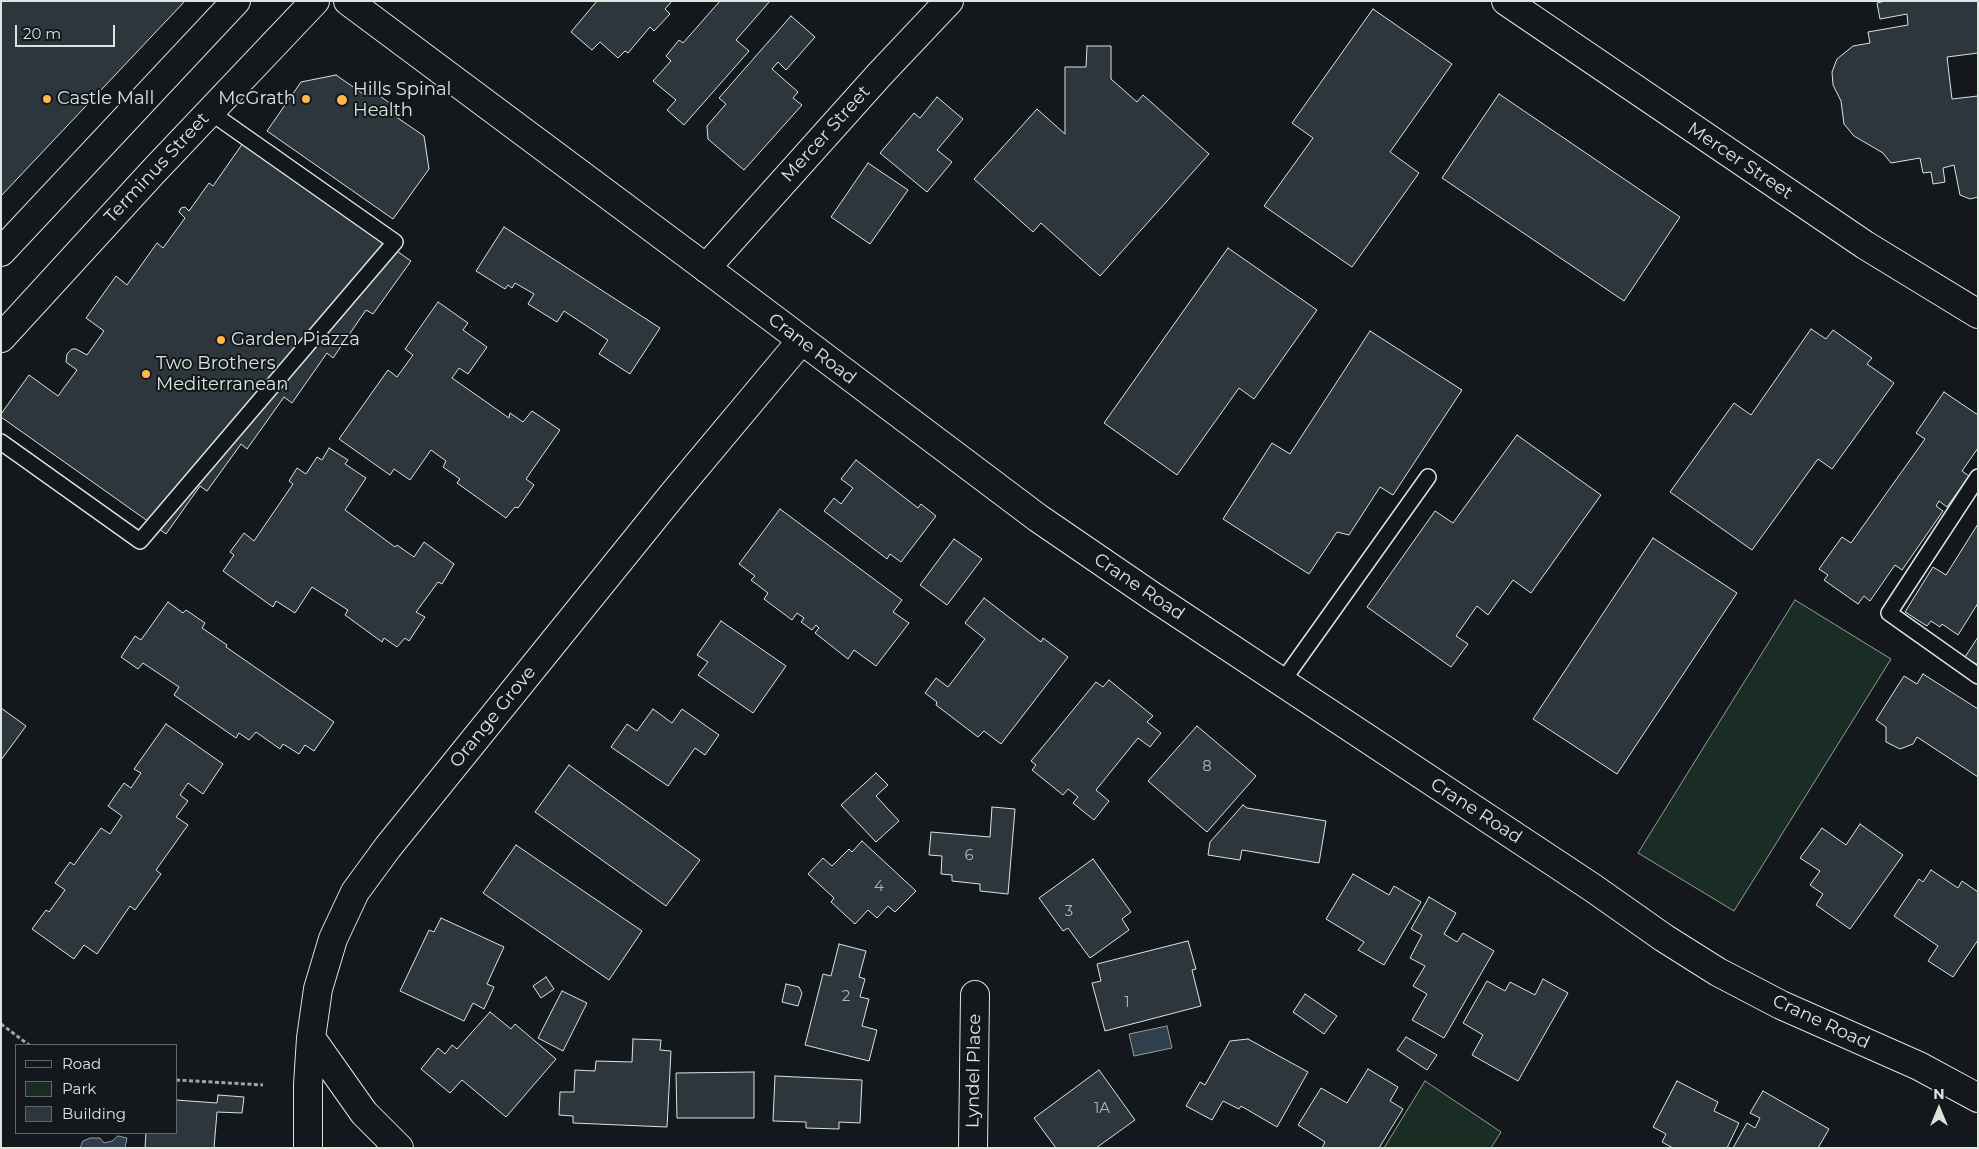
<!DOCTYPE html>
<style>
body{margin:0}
#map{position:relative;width:1979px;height:1149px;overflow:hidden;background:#14181c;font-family:Montserrat,sans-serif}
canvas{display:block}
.frame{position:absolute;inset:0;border:2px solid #d8e6dc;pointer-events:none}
.legend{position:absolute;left:15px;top:1044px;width:162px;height:90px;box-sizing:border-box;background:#14181c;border:1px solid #626a69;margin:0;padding:6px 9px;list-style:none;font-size:15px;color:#d8e6dc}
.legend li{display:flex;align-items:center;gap:10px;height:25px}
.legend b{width:25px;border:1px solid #626a69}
.north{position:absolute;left:1914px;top:1084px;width:50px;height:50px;-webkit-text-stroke:4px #14181c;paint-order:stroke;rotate:0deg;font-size:14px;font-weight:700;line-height:20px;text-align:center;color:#d8e6dc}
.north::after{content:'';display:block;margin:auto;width:18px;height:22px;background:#d8e6dc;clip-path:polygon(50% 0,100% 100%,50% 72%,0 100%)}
.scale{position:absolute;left:15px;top:25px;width:100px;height:22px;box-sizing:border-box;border:2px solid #d8e6dc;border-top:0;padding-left:6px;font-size:15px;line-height:18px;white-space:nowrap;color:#d8e6dc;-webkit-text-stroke:4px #14181c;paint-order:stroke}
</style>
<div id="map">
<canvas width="1979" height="1149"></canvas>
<div class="frame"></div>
<ul class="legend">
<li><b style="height:6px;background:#14181c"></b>Road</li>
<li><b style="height:14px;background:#1a2d24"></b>Park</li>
<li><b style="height:14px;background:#2c363c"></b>Building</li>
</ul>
<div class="north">N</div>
<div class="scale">20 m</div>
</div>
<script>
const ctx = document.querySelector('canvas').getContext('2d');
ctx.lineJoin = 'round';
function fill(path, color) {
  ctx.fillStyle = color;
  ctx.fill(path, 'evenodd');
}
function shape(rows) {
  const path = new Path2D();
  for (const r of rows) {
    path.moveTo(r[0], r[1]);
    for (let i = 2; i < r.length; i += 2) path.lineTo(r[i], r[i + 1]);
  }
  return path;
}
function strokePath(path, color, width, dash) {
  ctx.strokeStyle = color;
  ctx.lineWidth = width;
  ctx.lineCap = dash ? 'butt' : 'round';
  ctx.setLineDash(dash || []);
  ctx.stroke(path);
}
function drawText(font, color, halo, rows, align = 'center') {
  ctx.font = font + ' Montserrat,sans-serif';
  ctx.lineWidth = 4;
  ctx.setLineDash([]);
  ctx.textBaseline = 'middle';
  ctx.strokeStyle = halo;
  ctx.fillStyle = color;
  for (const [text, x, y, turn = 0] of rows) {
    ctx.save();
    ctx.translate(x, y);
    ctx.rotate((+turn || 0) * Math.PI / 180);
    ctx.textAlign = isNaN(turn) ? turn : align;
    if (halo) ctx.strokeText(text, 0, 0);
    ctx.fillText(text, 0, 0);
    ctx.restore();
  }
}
const green = shape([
 [1795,600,1891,659,1734,911,1638,853,1795,600],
 [1425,1081,1501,1132,1491,1148,1384,1148,1425,1081]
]);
fill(green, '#1a2d24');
strokePath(green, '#939e99', 1);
const water = shape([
 [1167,1026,1172,1048,1134,1056,1129,1034,1167,1026],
 [118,1136,127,1138,125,1148,80,1148,83,1141,90,1138,100,1138,104,1143,112,1141,118,1136]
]);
fill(water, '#2f3f4d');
strokePath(water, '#939e99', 1);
const building = shape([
 [1,1,185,1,1,196,1,1],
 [597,1,672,1,665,9,670,14,654,31,650,27,628,53,625,51,618,58,600,42,592,50,571,32,597,1],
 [720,1,770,1,736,40,749,51,684,125,667,110,676,100,653,81,671,61,666,56,679,40,683,43,720,1],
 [1885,1,1978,1,1978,53,1947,57,1952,99,1978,96,1978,197,1970,199,1960,195,1954,165,1943,168,1945,182,1933,184,1931,172,1923,173,1920,158,1891,163,1883,153,1854,136,1844,124,1841,101,1833,85,1832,72,1837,59,1853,46,1870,43,1868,32,1908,25,1907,14,1880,19,1877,3,1885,1],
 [1373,9,1452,64,1390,152,1419,173,1352,267,1264,206,1313,138,1292,123,1373,9],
 [791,16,815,37,786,70,778,62,772,69,798,92,793,98,802,105,744,170,708,139,707,126,726,104,719,98,791,16],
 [1087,46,1111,46,1111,79,1137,102,1143,95,1209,154,1100,276,1041,223,1033,232,974,179,1037,109,1065,134,1065,67,1086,67,1087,46],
 [336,75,366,96,371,90,397,108,392,114,424,136,429,169,393,219,267,131,301,82,336,75],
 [1499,94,1680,217,1624,301,1442,178,1499,94],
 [937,97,963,119,937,150,952,162,927,192,880,153,914,113,920,118,937,97],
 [243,143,411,261,373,314,366,310,333,358,327,353,292,403,284,397,247,449,241,444,207,491,200,486,166,534,1,417,1,414,29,375,58,396,77,370,66,362,67,354,72,349,76,349,87,355,104,331,86,318,116,276,127,285,157,243,163,248,185,218,179,212,181,208,185,207,189,211,209,183,213,186,243,143],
 [868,163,908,190,870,244,831,217,868,163],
 [504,227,660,328,630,374,599,354,608,340,564,311,557,322,528,304,534,294,515,283,512,288,508,285,505,289,476,271,504,227],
 [1228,248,1317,310,1254,399,1239,388,1177,475,1104,423,1228,248],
 [438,302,468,323,463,330,487,347,468,374,459,368,452,378,509,418,510,413,523,422,532,411,560,430,526,479,534,485,518,508,515,507,506,518,457,483,460,479,443,467,446,461,431,450,410,480,394,469,390,475,339,439,388,370,397,377,413,355,405,349,438,302],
 [1811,329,1826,339,1833,330,1872,358,1867,364,1894,383,1832,469,1818,459,1752,550,1670,492,1734,403,1751,415,1811,329],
 [1370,331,1462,390,1393,495,1380,487,1349,535,1337,532,1309,574,1223,519,1272,443,1290,454,1370,331],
 [1944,392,1978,415,1978,448,1962,471,1969,476,1947,507,1939,501,1936,506,1943,511,1902,570,1895,565,1870,601,1864,596,1858,604,1824,580,1828,575,1819,569,1842,537,1851,543,1925,439,1916,433,1944,392],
 [1517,435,1601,495,1531,593,1513,580,1488,615,1477,606,1456,636,1468,644,1451,667,1367,607,1435,511,1453,523,1517,435],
 [329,448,348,460,345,464,366,478,345,510,395,547,397,545,414,557,424,542,454,564,442,584,438,582,416,612,425,617,409,641,405,638,397,647,384,638,382,642,345,615,348,610,312,587,295,613,276,601,273,607,223,571,234,555,230,552,244,533,254,541,293,484,289,481,297,468,306,474,317,457,322,460,329,448],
 [856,460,918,508,921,504,936,516,901,562,890,554,887,559,824,511,834,498,841,504,853,488,841,479,856,460],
 [780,509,902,600,893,612,909,623,876,666,854,650,848,659,815,633,819,628,816,625,812,630,801,622,804,618,797,613,792,620,764,599,768,593,751,580,755,576,739,564,780,509],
 [1978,524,1978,603,1958,635,1942,624,1940,627,1931,621,1927,626,1905,612,1933,567,1946,575,1978,524],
 [1653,538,1737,593,1617,774,1533,719,1653,538],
 [954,539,982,559,947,605,920,585,954,539],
 [984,598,1041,642,1043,638,1068,657,1001,744,984,731,978,737,936,705,937,702,925,693,936,678,948,687,985,639,965,623,984,598],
 [168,602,183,613,186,610,205,623,202,628,227,645,226,647,334,722,314,751,305,745,299,754,283,744,280,749,256,732,249,740,239,733,236,738,174,695,179,687,143,663,138,669,121,657,135,636,141,640,168,602],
 [721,621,786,666,753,713,698,675,708,662,697,655,721,621],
 [1978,637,1978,665,1965,657,1978,637],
 [1923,674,1978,709,1978,777,1917,737,1913,744,1900,749,1886,742,1886,727,1876,720,1904,676,1917,684,1923,674],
 [1109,680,1153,716,1147,722,1161,733,1150,747,1138,738,1096,790,1109,801,1094,820,1073,803,1078,797,1068,789,1063,795,1032,770,1036,765,1031,761,1096,682,1103,687,1109,680],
 [1,708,26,726,1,760,1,708],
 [653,709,672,723,682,709,719,735,705,755,695,748,668,786,611,747,627,724,637,731,653,709],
 [166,724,223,764,203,794,188,783,180,795,188,801,176,817,188,825,156,870,161,874,135,910,130,906,97,954,84,945,74,959,32,929,46,910,49,912,65,890,55,883,70,862,74,865,101,828,110,834,122,816,108,806,124,783,131,788,141,773,134,769,166,724],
 [1197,726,1256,776,1207,832,1148,781,1197,726],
 [569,765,700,860,666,906,535,812,569,765],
 [876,773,888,785,876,796,899,821,876,842,841,805,876,773],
 [1243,805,1247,808,1326,821,1319,863,1242,850,1240,860,1208,855,1210,842,1243,805],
 [992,807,1015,809,1008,894,980,891,980,884,952,881,952,875,941,874,942,856,929,855,931,832,990,837,992,807],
 [1860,824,1903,855,1850,929,1816,905,1823,894,1810,885,1820,871,1800,858,1822,828,1846,845,1860,824],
 [862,841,916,891,895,912,888,906,877,918,868,910,855,924,831,902,834,898,808,874,823,858,832,866,849,849,852,852,862,841],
 [516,845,642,931,609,980,483,893,516,845],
 [1093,859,1131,912,1122,919,1129,930,1090,958,1068,928,1063,931,1039,898,1093,859],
 [1931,870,1958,888,1962,881,1978,892,1978,940,1953,977,1928,961,1938,946,1894,916,1919,879,1923,882,1931,870],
 [1353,874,1389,895,1394,886,1421,902,1384,965,1358,950,1364,942,1326,919,1353,874],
 [1429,897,1456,913,1444,934,1457,942,1463,933,1494,951,1444,1038,1412,1020,1427,994,1413,986,1425,966,1410,958,1422,935,1411,929,1429,897],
 [441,918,504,947,487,984,494,987,484,1009,473,1003,464,1021,400,991,429,930,434,932,441,918],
 [1188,941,1196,969,1192,970,1201,1006,1105,1031,1092,983,1101,981,1097,964,1188,941],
 [839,944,866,951,859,977,865,979,860,997,869,999,862,1026,877,1030,869,1061,805,1045,823,974,831,976,839,944],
 [546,977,554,989,541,998,533,986,546,977],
 [1543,979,1568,993,1518,1081,1472,1055,1483,1035,1463,1023,1487,981,1505,991,1510,982,1535,995,1543,979],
 [786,984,799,987,802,993,798,1006,782,1002,786,984],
 [562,991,587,1003,563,1051,538,1038,562,991],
 [1305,994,1337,1016,1324,1034,1293,1012,1305,994],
 [490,1012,511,1029,515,1024,556,1059,506,1117,462,1080,450,1093,421,1069,438,1048,445,1054,452,1045,457,1049,490,1012],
 [1406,1037,1437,1055,1427,1070,1397,1050,1406,1037],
 [633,1039,661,1040,660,1050,671,1051,667,1127,573,1123,573,1116,559,1115,560,1092,574,1092,575,1070,595,1071,596,1061,632,1062,633,1039],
 [1248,1039,1308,1072,1277,1127,1241,1106,1239,1109,1223,1101,1212,1120,1186,1106,1200,1082,1205,1085,1230,1041,1248,1039],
 [1368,1069,1398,1087,1390,1101,1403,1109,1379,1148,1322,1148,1325,1142,1298,1125,1321,1088,1347,1103,1368,1069],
 [1099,1070,1135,1120,1096,1148,1056,1148,1034,1118,1099,1070],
 [754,1072,754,1118,677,1118,676,1073,754,1072],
 [775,1076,862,1080,860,1123,839,1122,839,1129,806,1128,806,1122,773,1121,775,1076],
 [1677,1081,1718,1102,1714,1111,1739,1123,1727,1148,1673,1148,1662,1142,1666,1134,1653,1127,1677,1081],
 [1763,1091,1829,1129,1818,1148,1733,1148,1747,1123,1755,1128,1760,1118,1750,1113,1763,1091],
 [218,1095,244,1097,242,1113,217,1112,214,1148,145,1148,146,1133,176,1133,176,1100,217,1103,218,1095]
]);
fill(building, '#2c363c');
strokePath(building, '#d8e6dc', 1);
const lane = shape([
 [1,442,140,541,395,242,210,112],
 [1978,477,1889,613,1978,676],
 [1282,682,1428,477]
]);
const street = shape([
 [1506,1,1865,245,1978,314],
 [706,268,880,74,949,1],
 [311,1038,364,1113,399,1148],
 [308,1148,308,1085,311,1038,318,989,333,939,355,892,388,847,674,493,801,341],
 [973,1148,975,995]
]);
const secondary = shape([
 [348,1,706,268,1038,518,1152,596,1593,888,1664,938,1718,972,1781,1005,1919,1066,1978,1098]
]);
const primary = shape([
 [1,252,236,1],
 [1,338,152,173,315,1]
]);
strokePath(lane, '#d8e6dc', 18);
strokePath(street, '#d8e6dc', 30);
strokePath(secondary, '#d8e6dc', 30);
strokePath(primary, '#d8e6dc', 30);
strokePath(shape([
 [1,1024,29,1045],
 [176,1080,263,1085]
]), '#9da8a2', 3, [4, 2.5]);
strokePath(lane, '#14181c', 15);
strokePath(street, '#14181c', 28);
strokePath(secondary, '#14181c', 28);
strokePath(primary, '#14181c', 28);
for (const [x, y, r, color] of [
 [47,99,5,"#ffb74d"],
 [306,99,5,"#ffb74d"],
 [342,100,6,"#ffb74d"],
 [221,340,5,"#ffb74d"],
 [146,374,5,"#ffb74d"]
]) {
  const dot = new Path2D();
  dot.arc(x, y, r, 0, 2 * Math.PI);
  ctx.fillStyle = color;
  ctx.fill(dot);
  strokePath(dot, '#14181c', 2);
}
drawText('15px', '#adbab4', null, [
 ["8",1207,767],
 ["6",969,856],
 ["4",879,887],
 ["3",1069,912],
 ["2",846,997],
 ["1",1127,1003],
 ["1A",1102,1109]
]);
drawText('18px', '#d8e6dc', '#14181c', [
 ["Hills Spinal",353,90],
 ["Health",353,111],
 ["Castle Mall",57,99],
 ["McGrath",296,99,"right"],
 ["Garden Piazza",231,340],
 ["Two Brothers",156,364],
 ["Mediterranean",156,385]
], 'left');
drawText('18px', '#d8e6dc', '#14181c', [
 ["Mercer Street",826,134,-48],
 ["Mercer Street",1740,161,34],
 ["Terminus Street",157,168,-47],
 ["Crane Road",812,349,37],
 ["Crane Road",1139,587,34],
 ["Orange Grove",493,717,-51],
 ["Crane Road",1476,811,33],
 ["Crane Road",1821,1022,25],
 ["Lyndel Place",974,1071,-89]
]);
</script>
